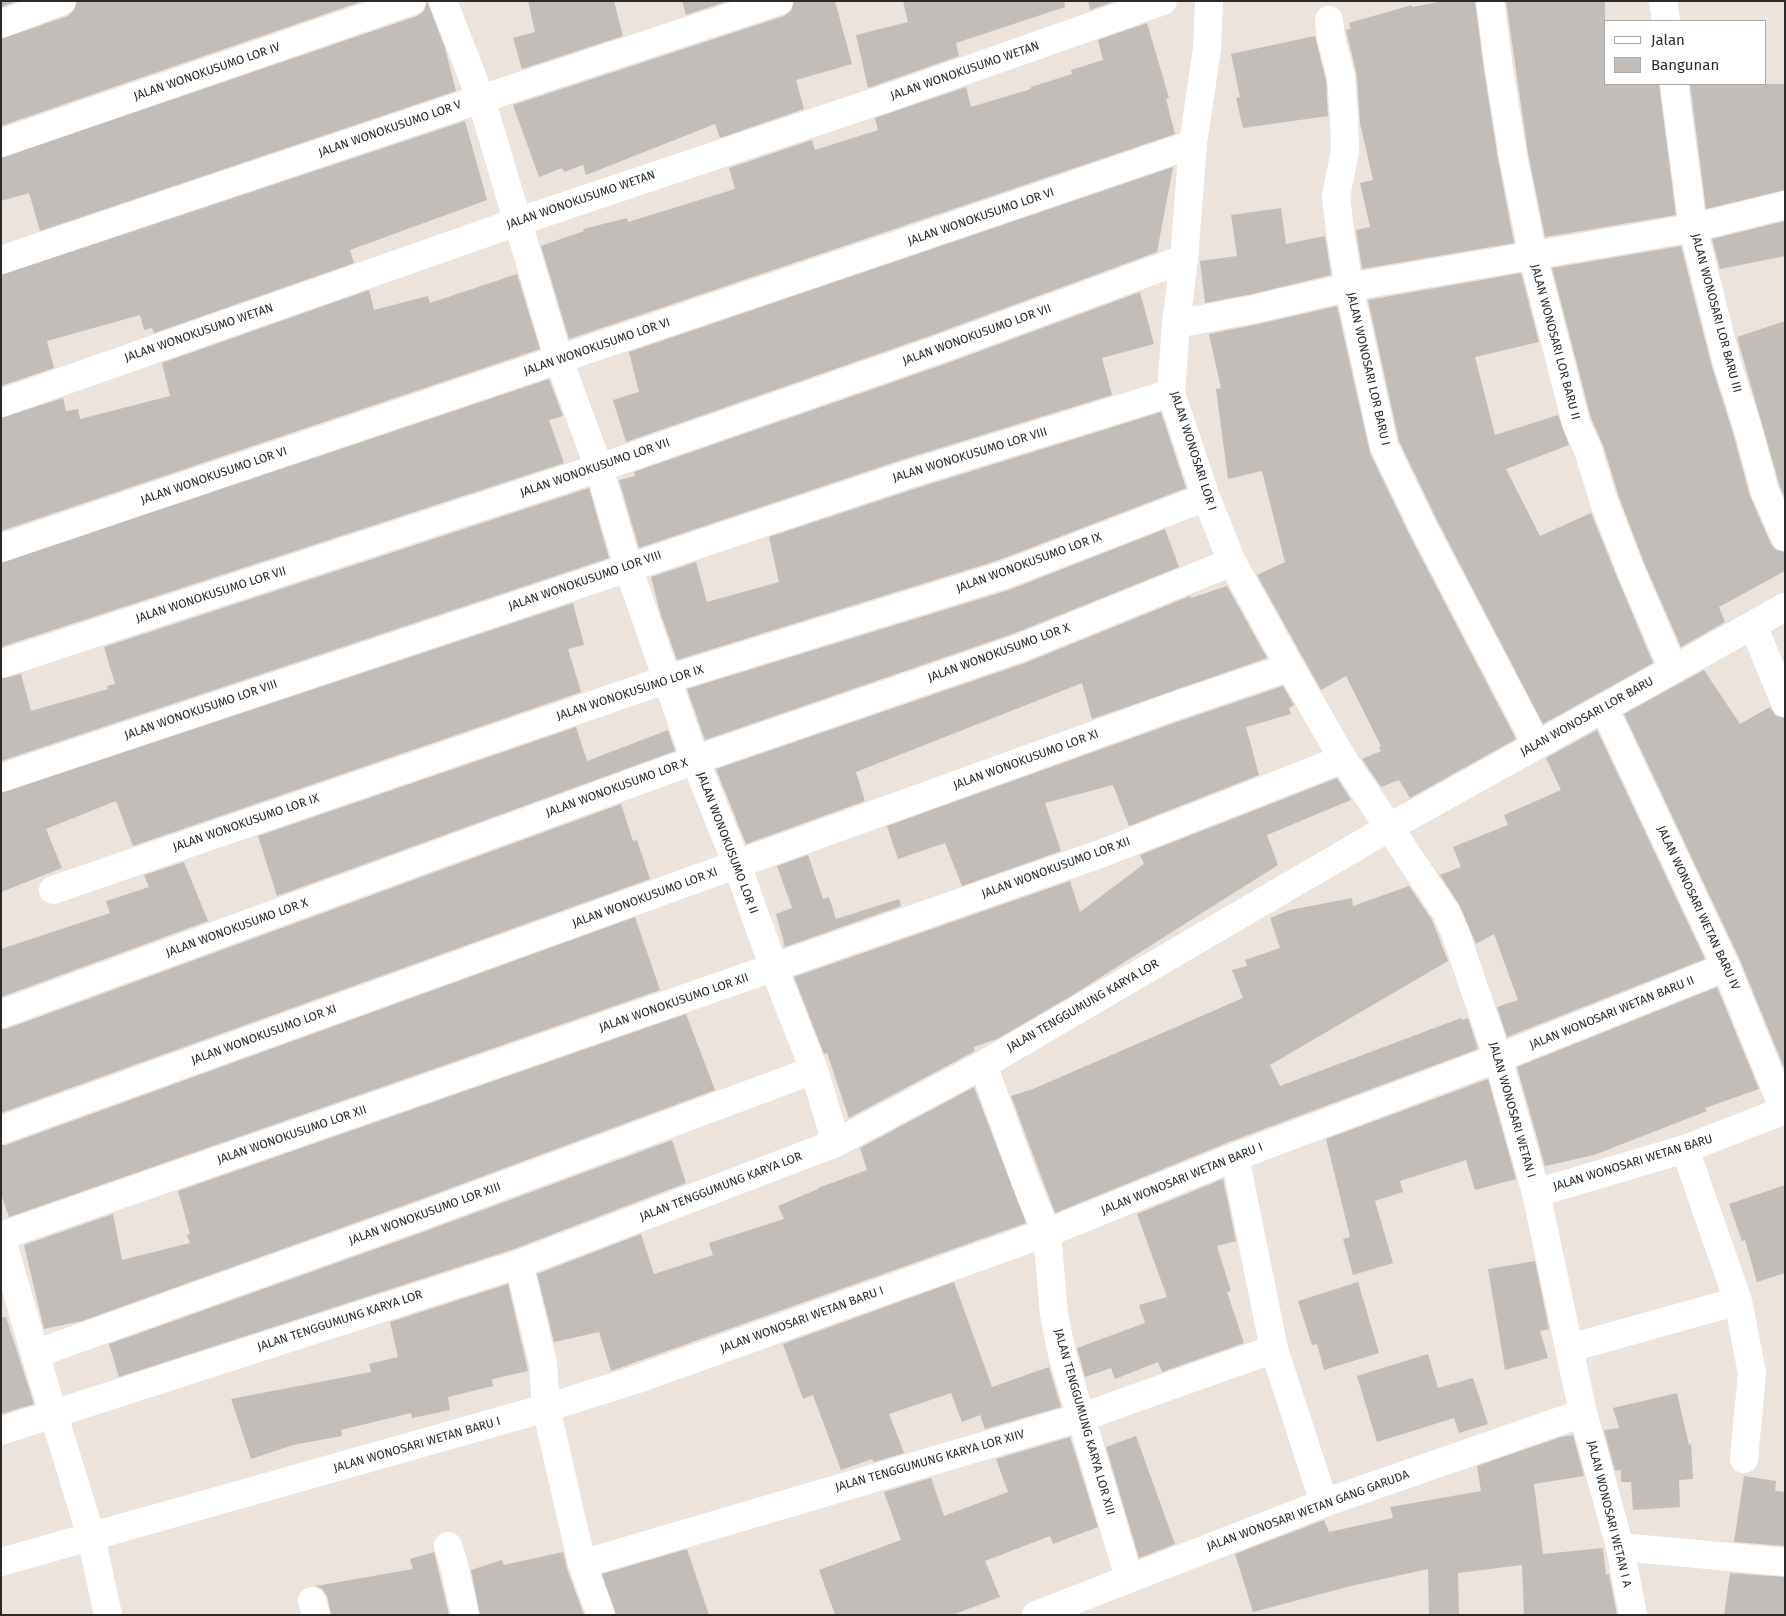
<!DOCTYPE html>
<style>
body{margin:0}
#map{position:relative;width:1786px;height:1616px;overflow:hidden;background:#ebe3dc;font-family:"Fira Sans",sans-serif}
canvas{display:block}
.frame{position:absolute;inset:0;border:2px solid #2a2a2a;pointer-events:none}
.legend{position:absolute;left:1604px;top:20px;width:162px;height:65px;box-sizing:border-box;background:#fff;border:1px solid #aaa;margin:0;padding:6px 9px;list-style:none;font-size:15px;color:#2a2a2a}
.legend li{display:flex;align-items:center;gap:10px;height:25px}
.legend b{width:25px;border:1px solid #aaa}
</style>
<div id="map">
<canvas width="1786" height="1616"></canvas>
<div class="frame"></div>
<ul class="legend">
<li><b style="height:6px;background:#fff"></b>Jalan</li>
<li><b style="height:14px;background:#c3bdb9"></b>Bangunan</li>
</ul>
</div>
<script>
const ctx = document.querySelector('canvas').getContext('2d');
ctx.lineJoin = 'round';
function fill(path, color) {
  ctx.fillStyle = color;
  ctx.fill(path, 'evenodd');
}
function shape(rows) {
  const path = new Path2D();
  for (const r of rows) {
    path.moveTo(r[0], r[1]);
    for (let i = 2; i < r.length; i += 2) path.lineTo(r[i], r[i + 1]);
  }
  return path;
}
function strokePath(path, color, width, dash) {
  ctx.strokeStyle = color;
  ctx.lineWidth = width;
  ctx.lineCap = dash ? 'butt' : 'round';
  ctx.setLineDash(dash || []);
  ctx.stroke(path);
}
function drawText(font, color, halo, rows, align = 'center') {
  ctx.font = font + ' "Fira Sans",sans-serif';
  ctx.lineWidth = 4;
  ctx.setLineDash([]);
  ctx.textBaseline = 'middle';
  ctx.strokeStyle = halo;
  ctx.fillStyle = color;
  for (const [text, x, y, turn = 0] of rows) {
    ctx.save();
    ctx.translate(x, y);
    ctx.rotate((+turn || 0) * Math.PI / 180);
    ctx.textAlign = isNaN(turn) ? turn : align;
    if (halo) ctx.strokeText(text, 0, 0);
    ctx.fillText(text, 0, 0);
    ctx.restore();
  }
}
fill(shape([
 [1,1,17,1,1,7],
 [77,1,363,1,1,126,1,39,68,16,74,10],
 [427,1,445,48,456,91,40,231,29,193,1,201,1,158,417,16,424,11],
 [528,1,614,1,623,36,522,69,513,38,535,32],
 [682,1,728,1,686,15],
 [794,1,835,1,852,64,796,80,804,109,720,138,715,124,586,175,583,165,564,172,562,168,539,177,513,105,784,16,791,11],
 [903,1,1064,1,1065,7,956,43,959,56,868,88,856,35,908,22],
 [1088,1,1115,1,1090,10],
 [1444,1,1475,1,1484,71,1498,159,1514,243,1362,269,1356,230,1370,227,1360,183,1373,180,1360,123,1357,76,1346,30,1351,29,1349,23,1412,5,1412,7],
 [1506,1,1605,1,1605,84,1659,84,1676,215,1545,237,1528,153],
 [1147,23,1169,98,1166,99,1175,134,569,339,541,246,584,231,583,229,627,218,628,222,735,189,729,168,812,140,815,150,878,130,875,118,966,87,971,107,1031,89,1031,87,1072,74,1071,70,1103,60,1098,40],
 [1315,36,1326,80,1328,116,1243,128,1236,98,1240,97,1231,54],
 [1690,84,1785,84,1785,190,1706,209],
 [465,121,487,200,350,250,354,263,154,333,152,328,144,330,140,315,47,341,54,368,1,386,1,275],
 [1173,167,1157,252,935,334,626,442,613,400,639,392,629,352],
 [1281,208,1286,244,1325,236,1331,275,1252,294,1205,303,1200,261,1237,256,1231,215],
 [1785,221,1785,256,1720,269,1712,239],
 [1681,246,1712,367,1733,433,1750,496,1771,544,1776,550,1785,552,1785,571,1719,607,1725,622,1681,647,1645,565,1619,497,1603,445,1591,418,1552,268],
 [1521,273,1539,342,1475,357,1495,435,1558,415,1569,445,1506,469,1540,536,1591,513,1617,577,1653,663,1543,724,1438,522,1399,441,1368,300],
 [517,274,540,349,1,531,1,418,63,398,66,411,78,409,80,419,170,396,162,363,369,290,374,310,428,296,430,303],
 [1140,292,1154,344,1102,358,1112,395,901,460,639,548,619,480,635,476,634,472,945,364],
 [1337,306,1370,453,1410,536,1516,739,1410,798,1399,780,1381,787,1362,759,1381,751,1379,747,1381,746,1346,676,1321,690,1257,575,1285,562,1262,471,1228,479,1216,389,1221,388,1209,334,1259,324],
 [1785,321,1785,498,1780,487,1737,337],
 [549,379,563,416,549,420,564,463,1,647,1,563],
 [1161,412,1186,488,999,560,677,660,660,612,651,577,696,562,707,602,779,582,769,537,911,490],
 [589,488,609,558,1,761,1,679,21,674,31,711,108,689,107,686,115,684,104,647],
 [1165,529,1179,567,1015,633,705,740,687,689,1009,590],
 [1227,586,1267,658,1092,719,1082,683,856,772,865,801,746,844,716,769,1025,663,1190,596,1191,598],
 [573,603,584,645,568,649,581,692,133,846,116,801,46,829,62,868,1,892,1,793],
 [1704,670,1740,724,1770,707,1776,716,1785,718,1785,1070,1740,960,1624,714],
 [1283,686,1294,705,1289,708,1291,714,1246,727,1259,775,1129,826,1113,785,1045,803,1061,851,962,886,945,843,898,859,887,826,1177,722],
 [576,727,587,761,668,730,675,751,277,896,258,836],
 [1597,730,1705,959,1507,1037,1497,1007,1518,1000,1494,934,1476,944,1460,906,1440,875,1461,867,1453,847,1508,825,1504,815,1561,790,1546,758],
 [1337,778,1351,800,1267,835,1278,865,1071,996,997,1039,974,1047,975,1051,849,1118,827,1053,824,1054,794,977,1070,881,1080,912,1144,864,1140,855],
 [621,804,633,841,637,840,650,879,1,1113,1,1029,6,1029],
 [808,855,823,899,829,897,836,919,899,899,901,906,785,947,776,914,792,908,777,866],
 [184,862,208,921,1,997,1,949,110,913,106,901,149,887,144,875],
 [1409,886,1432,920,1448,961,1270,1065,1280,1086,1461,1018,1462,1020,1468,1018,1478,1049,1229,1142,1055,1213,1011,1096,1033,1089,1243,998,1232,970,1247,966,1245,960,1280,948,1270,918,1290,910,1352,898,1353,906],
 [635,917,660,990,9,1217,1,1194,1,1145,6,1145],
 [1717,987,1759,1089,1705,1108,1707,1111,1594,1155,1545,1166,1517,1067],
 [686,1014,715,1090,416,1201,82,1321,44,1329,24,1245,113,1214,122,1260,190,1243,187,1235,190,1234,178,1191],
 [1488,1079,1516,1179,1475,1190,1466,1160,1400,1181,1403,1192,1375,1201,1393,1263,1353,1275,1343,1239,1350,1237,1326,1139],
 [974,1087,1026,1223,611,1371,599,1332,554,1342,537,1274,641,1234,654,1274,713,1255,709,1243,784,1219,778,1206,818,1189,818,1188,867,1170,860,1148],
 [672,1140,686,1183,514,1249,119,1377,109,1344,426,1231],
 [1223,1179,1236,1241,1217,1246,1231,1291,1227,1292,1244,1343,1162,1372,1158,1362,1115,1379,1111,1368,1085,1377,1077,1348,1145,1323,1139,1305,1167,1297,1137,1214],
 [1785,1185,1785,1273,1757,1282,1745,1240,1742,1241,1729,1204],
 [1535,1261,1549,1329,1540,1331,1548,1358,1505,1370,1488,1269],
 [954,1282,992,1387,1049,1367,1061,1407,985,1429,980,1415,962,1422,951,1393,889,1414,904,1453,874,1462,872,1459,841,1470,813,1395,803,1399,783,1344],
 [1358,1282,1379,1353,1324,1370,1317,1344,1312,1345,1298,1301],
 [508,1284,528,1371,492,1379,493,1386,448,1397,450,1410,412,1418,411,1413,341,1430,342,1436,293,1445,251,1459,231,1399,371,1372,369,1364,398,1357,390,1322],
 [6,1317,34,1404,1,1414,1,1318],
 [1428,1354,1438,1388,1473,1378,1488,1424,1459,1433,1454,1418,1377,1442,1357,1376],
 [1677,1393,1689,1445,1691,1444,1693,1479,1679,1480,1680,1507,1633,1510,1631,1482,1621,1482,1621,1470,1615,1471,1604,1430,1619,1428,1613,1408],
 [1573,1435,1584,1476,1534,1484,1543,1554,1603,1548,1606,1575,1609,1574,1617,1615,1524,1615,1522,1565,1458,1573,1459,1615,1429,1615,1428,1569,1351,1586,1253,1612,1235,1554,1324,1520,1329,1532,1393,1518,1390,1507,1481,1491,1477,1466,1561,1437],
 [1136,1436,1175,1544,1139,1558,1106,1447],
 [1070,1437,1098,1527,1053,1544,1050,1536,985,1561,1000,1597,952,1615,835,1615,819,1570,901,1540,884,1492,931,1478,944,1516,1008,1492,996,1459],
 [1744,1476,1776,1481,1775,1491,1785,1492,1785,1546,1734,1542],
 [687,1549,709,1615,616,1615,602,1574],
 [434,1552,449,1615,331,1615,327,1596,322,1589,316,1586,413,1569,410,1559],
 [563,1552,567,1569,584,1615,480,1615,471,1570,502,1560,504,1565],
 [1730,1573,1785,1577,1785,1615,1724,1615]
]), '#c3bdb9');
strokePath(shape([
 [443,1,481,99,559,360,599,468,628,567,695,760,737,865,774,968,814,1070,836,1143],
 [1209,1,1207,49,1193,144,1184,259,1176,324,1171,393,1206,497,1232,562,1290,667,1343,759,1446,912,1455,932,1498,1058,1536,1193,1583,1413,1620,1547,1633,1615],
 [1490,1,1499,69,1513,156,1533,256,1576,423,1588,450,1604,502,1631,571,1673,669],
 [1663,1,1666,21],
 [1329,20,1331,38,1341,77,1344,116,1345,151,1336,196,1340,231,1349,287,1384,446,1424,529,1537,745],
 [1,24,62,1],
 [1674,84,1693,228,1727,363,1748,429,1765,492,1785,537],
 [1,143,412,1],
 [1,260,481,99,779,1],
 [1176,324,1255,309,1349,287,1693,228,1785,205],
 [1,403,517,222,896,95,1163,1],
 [1,548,915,239,1193,144],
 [1753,625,1785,703],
 [1,664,599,468,940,349,1184,259],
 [1604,708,1726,967,1785,1112],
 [1,778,906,475,1171,393],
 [53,890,668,679,1004,575,1206,497],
 [1,1014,695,760,1020,648,1232,562],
 [983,1065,1028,1188,1047,1233,1054,1314,1062,1354,1129,1578],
 [1,1130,1172,707,1290,667],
 [1685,1149,1738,1301,1752,1373,1744,1459],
 [1235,1157,1274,1349,1324,1503],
 [1536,1193,1685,1149,1785,1110],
 [1,1236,1100,854,1343,759],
 [1,1237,35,1354,91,1536,108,1615],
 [519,1264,543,1363,546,1408,582,1564,601,1615],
 [1570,1348,1738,1301],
 [35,1354,421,1216,814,1070],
 [1,1431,519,1264,836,1143,983,1065,1390,827,1785,607],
 [448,1546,454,1565,465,1615],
 [1620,1547,1785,1562],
 [1,1562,546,1408,635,1380,1054,1230,1235,1157,1498,1058,1726,967],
 [582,1564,1082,1417,1274,1349],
 [312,1601,316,1615],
 [1036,1615,1324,1503,1583,1413]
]), '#fff', 28);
drawText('12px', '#2a2a2a', '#fff', [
 ["JALAN WONOKUSUMO WETAN",965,71,-19],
 ["JALAN WONOKUSUMO LOR IV",207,72,-19],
 ["JALAN WONOKUSUMO LOR V",390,129,-19],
 ["JALAN WONOKUSUMO WETAN",581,200,-19],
 ["JALAN WONOKUSUMO LOR VI",981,217,-19],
 ["JALAN WONOSARI LOR BARU III",1716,313,75],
 ["JALAN WONOKUSUMO WETAN",199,333,-19],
 ["JALAN WONOKUSUMO LOR VII",977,335,-20],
 ["JALAN WONOSARI LOR BARU II",1555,342,75],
 ["JALAN WONOKUSUMO LOR VI",597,347,-19],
 ["JALAN WONOSARI LOR BARU I",1368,369,77],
 ["JALAN WONOSARI LOR I",1193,451,72],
 ["JALAN WONOKUSUMO LOR VIII",970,455,-17],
 ["JALAN WONOKUSUMO LOR VII",595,468,-19],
 ["JALAN WONOKUSUMO LOR VI",214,476,-19],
 ["JALAN WONOKUSUMO LOR IX",1029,563,-20],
 ["JALAN WONOKUSUMO LOR VIII",585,581,-19],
 ["JALAN WONOKUSUMO LOR VII",211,595,-18],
 ["JALAN WONOKUSUMO LOR X",999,653,-20],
 ["JALAN WONOKUSUMO LOR IX",630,693,-18],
 ["JALAN WONOKUSUMO LOR VIII",201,710,-19],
 ["JALAN WONOSARI LOR BARU",1587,717,-29],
 ["JALAN WONOKUSUMO LOR XI",1026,760,-20],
 ["JALAN WONOKUSUMO LOR X",617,788,-20],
 ["JALAN WONOKUSUMO LOR IX",246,823,-19],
 ["JALAN WONOKUSUMO LOR II",727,843,69],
 ["JALAN WONOKUSUMO LOR XII",1056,868,-20],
 ["JALAN WONOKUSUMO LOR XI",645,898,-20],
 ["JALAN WONOSARI WETAN BARU IV",1698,908,65],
 ["JALAN WONOKUSUMO LOR X",237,928,-20],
 ["JALAN WONOKUSUMO LOR XII",674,1003,-19],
 ["JALAN TENGGUMUNG KARYA LOR",1083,1006,-30],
 ["JALAN WONOSARI WETAN BARU II",1612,1013,-22],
 ["JALAN WONOKUSUMO LOR XI",264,1035,-20],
 ["JALAN WONOSARI WETAN I",1512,1110,74],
 ["JALAN WONOKUSUMO LOR XII",292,1135,-19],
 ["JALAN WONOSARI WETAN BARU",1633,1163,-17],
 ["JALAN WONOSARI WETAN BARU I",1182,1179,-22],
 ["JALAN TENGGUMUNG KARYA LOR",721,1187,-21],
 ["JALAN WONOKUSUMO LOR XIII",425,1214,-20],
 ["JALAN WONOSARI WETAN BARU I",802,1320,-20],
 ["JALAN TENGGUMUNG KARYA LOR",340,1321,-18],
 ["JALAN TENGGUMUNG KARYA LOR XIII",1084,1422,74],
 ["JALAN WONOSARI WETAN BARU I",417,1445,-16],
 ["JALAN TENGGUMUNG KARYA LOR XIIV",930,1461,-16],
 ["JALAN WONOSARI WETAN GANG GARUDA",1308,1511,-20],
 ["JALAN WONOSARI WETAN I A",1609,1514,76]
]);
</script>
